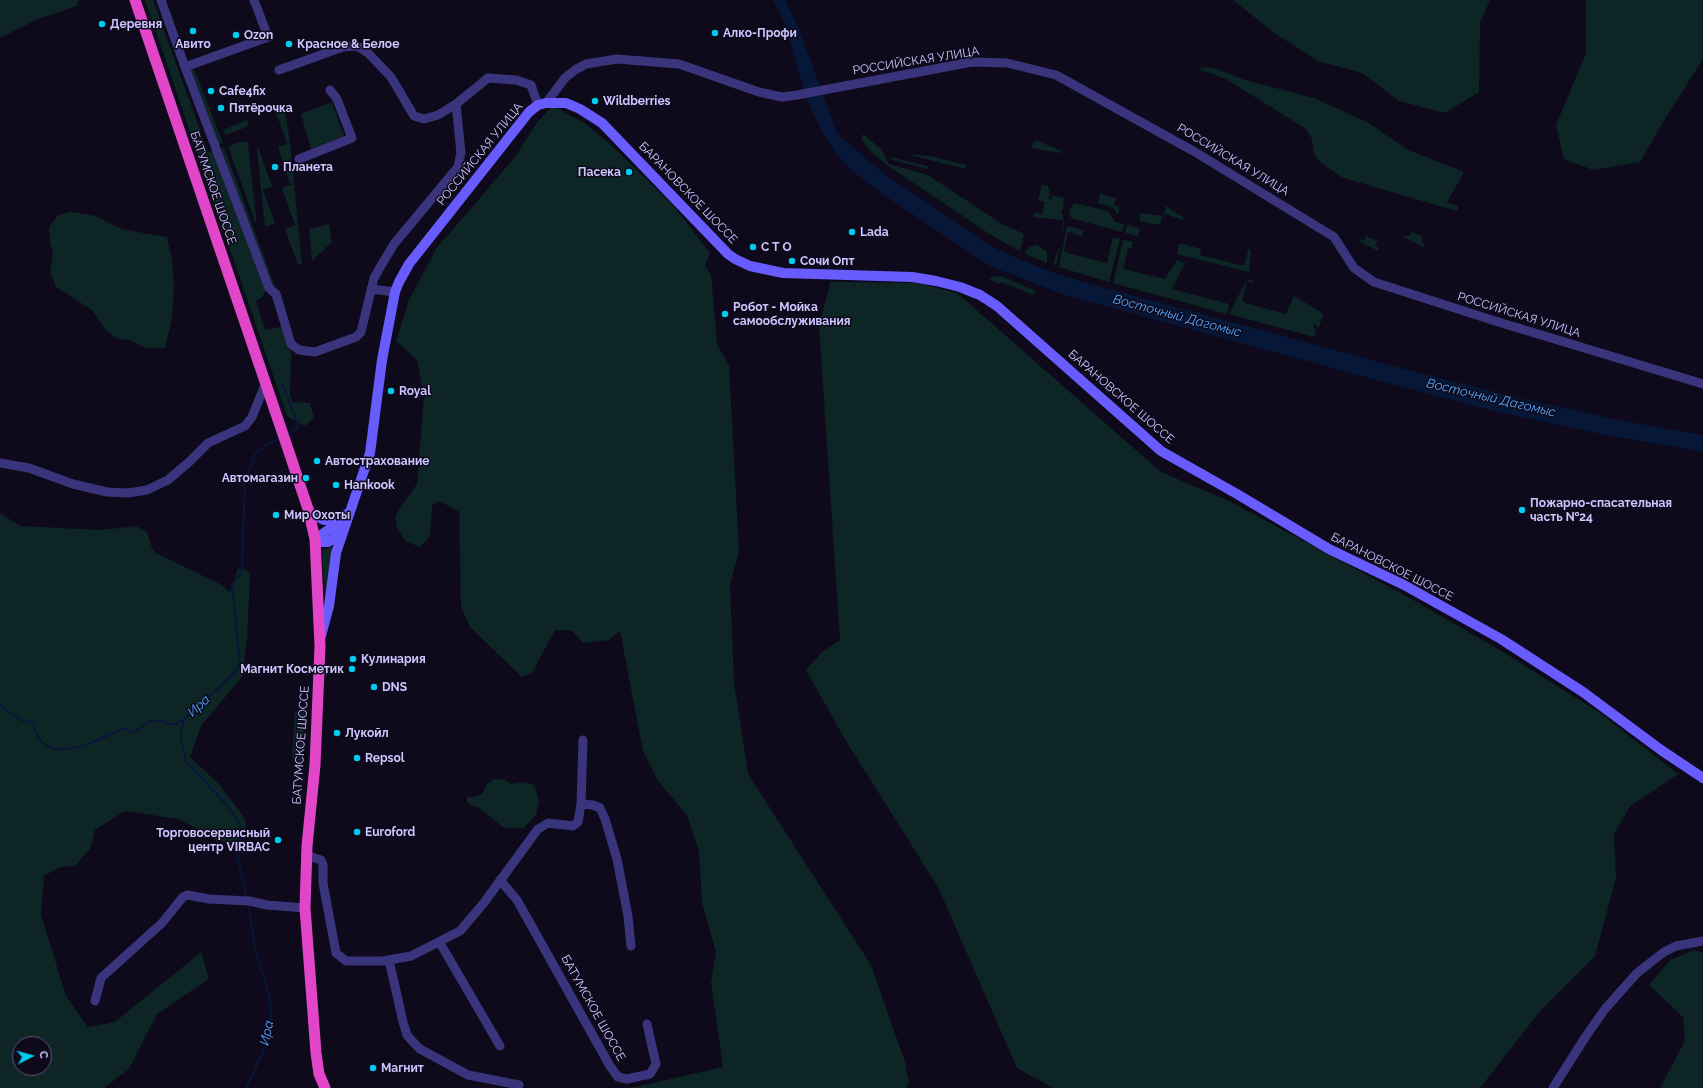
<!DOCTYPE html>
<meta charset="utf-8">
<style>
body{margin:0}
#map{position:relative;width:1703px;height:1088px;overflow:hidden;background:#0e0a1b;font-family:Raleway,sans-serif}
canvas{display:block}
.north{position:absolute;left:12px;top:1036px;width:40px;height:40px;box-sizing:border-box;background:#0e0a1b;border:1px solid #5b5576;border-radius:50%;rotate:84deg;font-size:11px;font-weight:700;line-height:16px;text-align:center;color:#cec5ff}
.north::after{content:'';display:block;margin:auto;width:14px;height:18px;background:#00ccf0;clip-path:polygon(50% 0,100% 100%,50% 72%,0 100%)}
</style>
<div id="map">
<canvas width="1703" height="1088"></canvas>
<div class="north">С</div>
</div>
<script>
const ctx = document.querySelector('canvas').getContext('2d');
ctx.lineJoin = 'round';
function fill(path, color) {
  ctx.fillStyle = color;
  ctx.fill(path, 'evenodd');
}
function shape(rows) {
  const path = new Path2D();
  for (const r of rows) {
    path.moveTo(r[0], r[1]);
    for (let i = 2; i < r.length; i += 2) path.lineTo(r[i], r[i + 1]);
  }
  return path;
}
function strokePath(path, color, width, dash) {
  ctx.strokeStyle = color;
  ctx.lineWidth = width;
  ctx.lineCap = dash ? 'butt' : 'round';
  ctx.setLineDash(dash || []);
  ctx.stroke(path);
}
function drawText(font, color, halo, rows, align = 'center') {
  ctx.font = font + ' Raleway,sans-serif';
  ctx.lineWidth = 3;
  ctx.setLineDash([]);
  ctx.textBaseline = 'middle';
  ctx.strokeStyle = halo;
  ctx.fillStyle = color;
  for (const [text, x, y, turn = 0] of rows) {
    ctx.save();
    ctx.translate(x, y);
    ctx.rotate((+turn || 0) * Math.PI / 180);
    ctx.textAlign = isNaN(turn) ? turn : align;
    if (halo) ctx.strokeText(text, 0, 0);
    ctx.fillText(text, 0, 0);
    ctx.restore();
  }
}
fill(shape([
 [0,0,79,0,77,6,38,19,0,38],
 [145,0,153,0,208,152,215,150,267,288,262,297,256,301,265,330,282,327,291,351,290,394,292,402,310,403,314,418,305,426,287,416],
 [1233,0,1490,0,1480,23,1479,92,1445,113,1399,101,1362,73,1318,61,1273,32],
 [1586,0,1703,0,1703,59,1668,114,1640,162,1593,170,1564,159,1556,125,1586,53],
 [1205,67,1217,69,1245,80,1314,98,1367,122,1408,150,1462,171,1463,174,1447,202,1458,206,1458,209,1456,211,1341,177,1319,161,1314,154,1312,139,1306,129,1226,79,1199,69],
 [192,68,196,74,223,143,219,145,190,69],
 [332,102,344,136,311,149,301,114],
 [284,107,290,142,287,143,275,110],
 [551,107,557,108,583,122,610,144,672,204,710,253,705,265,711,275,717,345,729,365,739,552,730,584,734,682,748,774,871,965,905,1062,909,1083,906,1088,631,1088,723,1067,711,983,716,952,702,903,699,851,687,815,658,781,643,751,620,631,609,640,583,643,571,630,555,630,532,673,522,677,470,627,461,607,459,512,440,501,432,505,430,536,420,547,405,541,397,528,395,516,417,484,424,397,417,360,396,341,409,300,436,249,515,157,536,124],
 [247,120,249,126,226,135,223,130],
 [863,134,881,149,889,164,928,175,1002,224,1024,234,1020,251,991,235,887,165,871,152,861,139],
 [1037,140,1061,151,1061,153,1031,148,1033,142],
 [243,141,248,143,257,227,228,146],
 [290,143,294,183,290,184,278,147],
 [224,147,275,287,273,290,221,148],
 [259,149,272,187,263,190,275,223,265,227,257,150],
 [907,154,930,156,966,165,965,169],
 [890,157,928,166,927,169,893,160],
 [294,184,298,223,295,225,282,188],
 [1042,185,1048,186,1050,194,1049,199,1051,200,1052,195,1064,198,1063,210,1059,211,1062,212,1064,223,1056,266,1053,264,1060,245,1063,220,1033,217,1035,212,1042,214,1045,202,1038,200],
 [1100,194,1116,198,1114,205,1120,207,1118,215,1112,207,1098,203],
 [1074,203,1108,211,1115,222,1124,224,1122,232,1071,218,1069,210],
 [1166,206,1184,218,1183,220,1165,214,1162,220],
 [71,212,96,216,121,229,167,237,172,260,174,286,172,319,165,348,145,348,130,340,117,339,106,330,92,310,56,287,50,272,53,253,50,242,49,227,58,215],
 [1141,213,1162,216,1160,225,1139,221],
 [298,224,302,264,298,265,285,229],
 [329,224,332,242,312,261,309,229],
 [1127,225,1140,228,1138,236,1125,233],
 [1067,226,1084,230,1082,236,1068,232,1064,251,1067,253,1107,263,1113,237,1120,239,1109,282,1059,267],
 [1412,232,1423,237,1421,242,1425,244,1423,247,1404,237,1405,235,1409,236],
 [1366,236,1378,241,1375,246,1379,248,1378,251,1359,241,1360,239,1364,241],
 [1123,240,1133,242,1132,248,1128,248,1123,269,1165,279,1177,260,1185,263,1172,289,1229,304,1227,314,1113,283],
 [1179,243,1201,249,1200,255,1244,266,1249,248,1251,252,1249,272,1177,254],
 [1037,245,1047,252,1047,263,1024,253,1029,247],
 [995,276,1003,277,1036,291,1034,295,1001,282,1001,281,1000,284,989,279],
 [1249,279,1253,280,1252,283,1247,281,1242,301,1245,303,1286,314,1294,296,1324,314,1318,328,1315,324,1313,325,1316,331,1314,337,1229,314,1245,283],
 [830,282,917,283,957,293,1161,472,1231,502,1408,597,1503,652,1600,713,1678,774,1630,806,1614,835,1616,878,1595,956,1541,1010,1480,1088,1053,1088,1017,1068,938,887,846,741,806,670,822,652,840,640,819,325,829,289],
 [0,513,20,526,101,530,136,526,147,532,152,548,156,553,222,585,230,593,238,569,245,569,250,574,247,640,242,677,201,726,190,757,219,784,246,820,245,838,229,843,217,841,203,832,178,819,125,811,95,830,90,849,75,866,60,867,44,876,41,915,66,996,88,1027,115,1022,201,952,209,979,157,1014,129,1069,104,1088,0,1088],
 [20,1044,44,1044,44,1068,20,1068],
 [332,547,333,549,327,594,325,595,322,550],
 [302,706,305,709,303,764,299,767,296,765,292,757,295,713],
 [494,779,505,780,511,784,523,782,534,785,539,800,536,815,524,828,504,828,478,807,472,806,467,802,467,797,473,797,482,794,487,784],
 [1694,950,1703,953,1703,1088,1660,1088,1685,1041,1683,1017,1649,985,1670,960]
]), '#0d2525');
fill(shape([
 [773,0,785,0,799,29,835,128,842,138,883,173,994,248,1045,270,1090,284,1416,372,1519,398,1623,421,1703,435,1703,452,1602,434,1499,412,1391,384,1062,294,990,266,881,193,851,170,836,154,822,132,807,100,785,24]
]), '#071738');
strokePath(shape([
 [282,383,298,425,295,430,287,434],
 [0,704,13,715,23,721,32,722,39,738,45,745,55,749,68,749,87,745,124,728,132,733,149,722,159,720,169,724,176,724,184,719],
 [247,899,238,859,241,830,239,823,227,805,186,762,180,734,185,719,235,672,240,663,232,584,240,574,242,565,245,482,255,454,266,445,280,438],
 [246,1088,263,1052,271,1024,270,997,256,953,248,903]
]), '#071738', 2);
strokePath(shape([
 [161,0,185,67,268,37,254,0],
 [185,67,269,288,276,294,291,344,299,350,315,352,356,337,361,332,374,278,382,264,394,244,458,167,461,153,456,104,488,78,516,80,531,85,538,105],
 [279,70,343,47,357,46,368,53,391,77,414,116,424,119,438,115,456,104],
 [546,103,565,78,575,70,586,64,617,59,679,64,759,92,782,97,797,95,972,62,1007,63,1056,75,1195,152,1334,237,1354,268,1374,282,1495,321,1703,384],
 [299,159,352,138,337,99,330,90],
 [371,289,395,292],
 [0,463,29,468,73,484,107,492,128,493,147,490,168,480,189,462,208,443,245,426,252,417,265,385],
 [581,804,593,805,600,808,605,819,617,859,628,916,631,946],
 [306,855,321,860,323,865,323,883,336,953,346,961,383,961,411,956,460,931,483,904,538,829,548,823,573,826,578,822,581,804,583,740],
 [500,880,517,900,610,1066,618,1077,627,1079,650,1074,656,1064,647,1024],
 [440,943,500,1046],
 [389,960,403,1022,407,1035,413,1042,420,1049,468,1075,519,1085],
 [95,1001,101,978,162,923,183,897,188,895,209,899,249,901,267,905,305,908],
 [1553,1088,1586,1036,1605,1009,1637,973,1664,952,1676,946,1703,941]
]), '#3a347c', 9);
strokePath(shape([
 [308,509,313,515,324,520,334,520,349,513],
 [315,539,344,519],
 [315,542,328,542,333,539,341,529],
 [321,636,329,606,336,553,370,453,382,360,395,292,399,282,409,264,529,112,538,105,546,103,566,103,580,109,602,123,728,254,735,259,750,266,783,273,912,277,936,281,960,287,980,295,997,306,1161,451,1237,494,1329,549,1404,585,1501,639,1583,692,1661,750,1703,778]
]), '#685cff', 10);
strokePath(shape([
 [135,0,288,449,308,509,315,539,320,646,315,765,307,846,305,908,316,1053,319,1074,325,1088]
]), '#e246c8', 11);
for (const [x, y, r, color] of [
 [102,24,4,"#00ccf0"],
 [193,31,4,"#00ccf0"],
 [715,33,4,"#00ccf0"],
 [236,35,4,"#00ccf0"],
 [289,44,4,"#00ccf0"],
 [211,91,4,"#00ccf0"],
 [595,101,4,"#00ccf0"],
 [221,108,4,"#00ccf0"],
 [275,167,4,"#00ccf0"],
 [629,172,4,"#00ccf0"],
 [852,232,4,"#00ccf0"],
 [753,247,4,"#00ccf0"],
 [792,261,4,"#00ccf0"],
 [725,314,4,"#00ccf0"],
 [391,391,4,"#00ccf0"],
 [317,461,4,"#00ccf0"],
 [306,478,4,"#00ccf0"],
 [336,485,4,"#00ccf0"],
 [1522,510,4,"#00ccf0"],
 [276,515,4,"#00ccf0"],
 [353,659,4,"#00ccf0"],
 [352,669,4,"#00ccf0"],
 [374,687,4,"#00ccf0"],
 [337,733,4,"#00ccf0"],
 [357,758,4,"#00ccf0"],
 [357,832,4,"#00ccf0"],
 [278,840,4,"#00ccf0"],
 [373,1068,4,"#00ccf0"]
]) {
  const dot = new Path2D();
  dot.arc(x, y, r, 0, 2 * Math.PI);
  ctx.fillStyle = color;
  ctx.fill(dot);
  strokePath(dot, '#0e0a1b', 1.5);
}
drawText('bold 12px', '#cec5ff', '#0e0a1b', [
 ["Деревня",110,24],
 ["Алко-Профи",723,33],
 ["Ozon",244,35],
 ["Авито",193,44,"center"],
 ["Красное & Белое",297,44],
 ["Cafe4fix",219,91],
 ["Wildberries",603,101],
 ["Пятёрочка",229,108],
 ["Планета",283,167],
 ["Пасека",621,172,"right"],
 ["Lada",860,232],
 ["С Т О",761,247],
 ["Сочи Опт",800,261],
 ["Робот - Мойка",733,307],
 ["самообслуживания",733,321],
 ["Royal",399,391],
 ["Автострахование",325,461],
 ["Автомагазин",298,478,"right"],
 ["Hankook",344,485],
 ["Пожарно-спасательная",1530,503],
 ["часть №24",1530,517],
 ["Мир Охоты",284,515],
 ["Кулинария",361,659],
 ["Магнит Косметик",344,669,"right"],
 ["DNS",382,687],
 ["Лукойл",345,733],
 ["Repsol",365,758],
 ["Euroford",365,832],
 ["Торговосервисный",270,833,"right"],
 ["центр VIRBAC",270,847,"right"],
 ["Магнит",381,1068]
], 'left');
drawText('12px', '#cec5ff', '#0e0a1b', [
 ["РОССИЙСКАЯ УЛИЦА",916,61,-9],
 ["РОССИЙСКАЯ УЛИЦА",480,154,-51],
 ["РОССИЙСКАЯ УЛИЦА",1233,160,31],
 ["БАТУМСКОЕ ШОССЕ",213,188,71],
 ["БАРАНОВСКОЕ ШОССЕ",688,193,46],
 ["РОССИЙСКАЯ УЛИЦА",1519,315,17],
 ["БАРАНОВСКОЕ ШОССЕ",1121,397,41],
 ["БАРАНОВСКОЕ ШОССЕ",1392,567,27],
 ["БАТУМСКОЕ ШОССЕ",301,745,-86],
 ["БАТУМСКОЕ ШОССЕ",593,1008,61]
]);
drawText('italic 13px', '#53a7ff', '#0e0a1b', [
 ["Восточный Дагомыс",1177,316,15],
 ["Восточный Дагомыс",1491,398,13],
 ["Ира",199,706,-43],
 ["Ира",267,1033,-78]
]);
</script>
